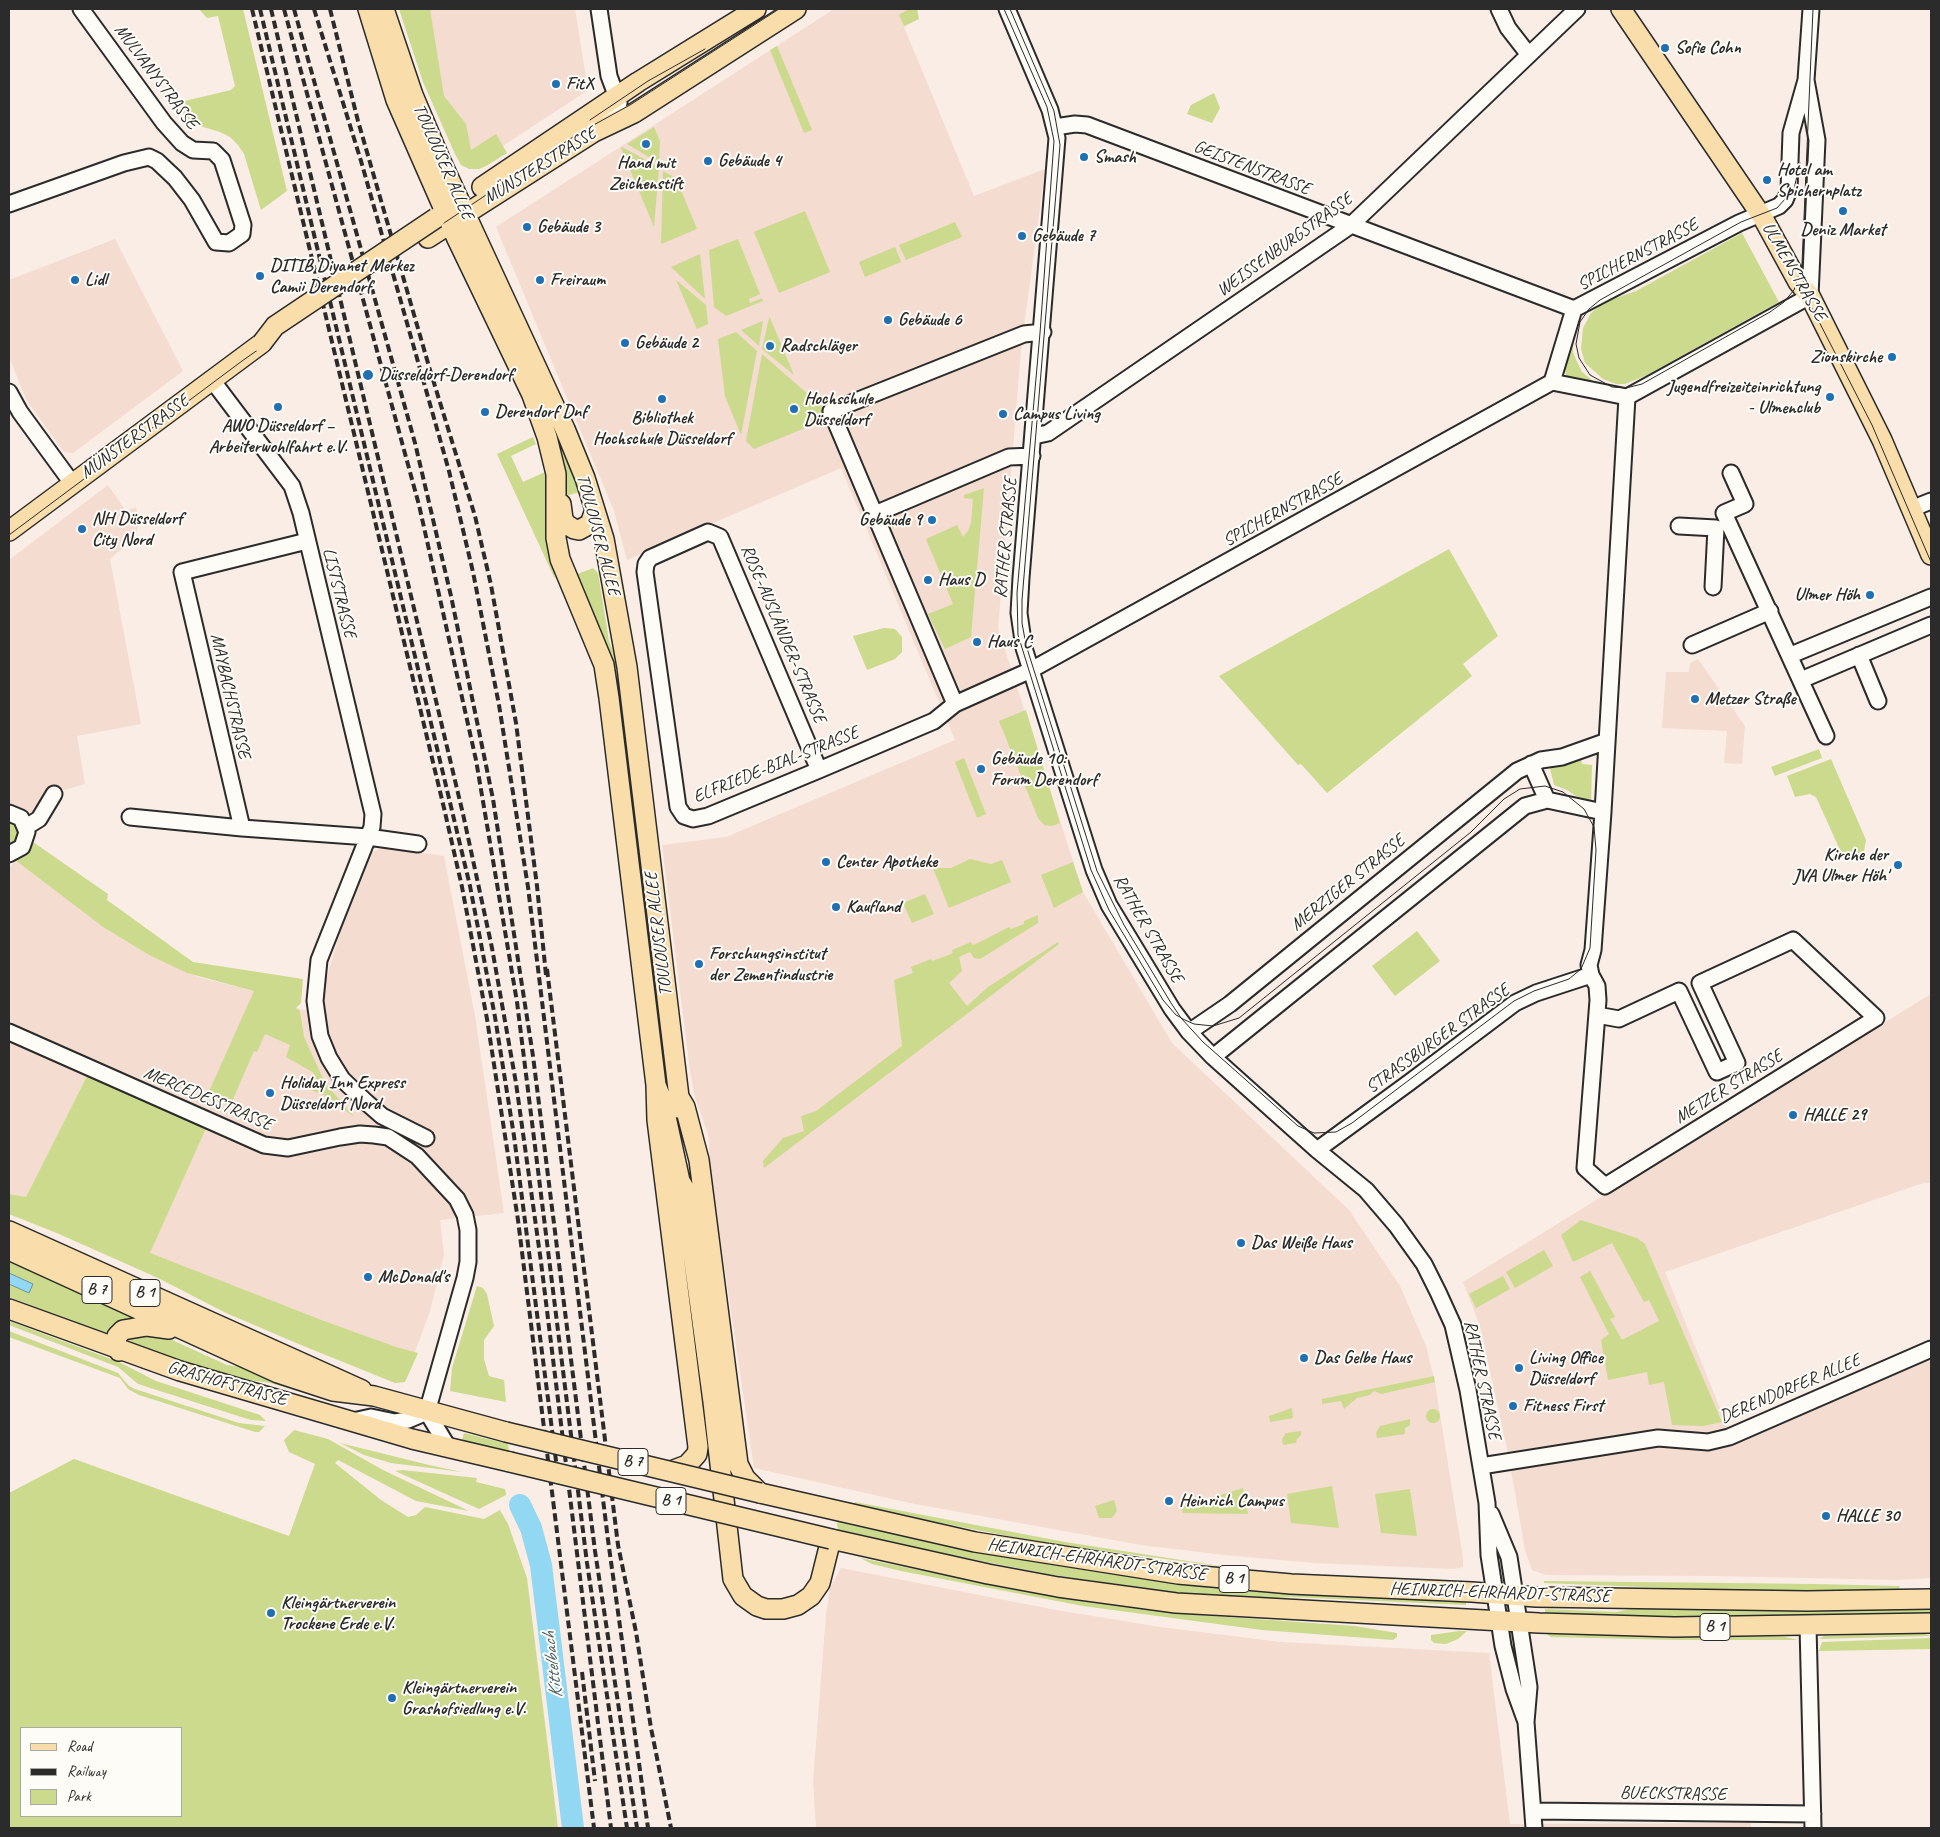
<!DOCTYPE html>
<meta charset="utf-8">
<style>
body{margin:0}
#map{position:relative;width:1940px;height:1837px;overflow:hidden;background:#f9ede5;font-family:Caveat,sans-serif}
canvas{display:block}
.frame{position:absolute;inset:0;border:10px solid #2b2b2b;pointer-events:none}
.legend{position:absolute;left:20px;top:1727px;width:162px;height:90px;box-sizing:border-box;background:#fdfcf7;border:1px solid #a9a8a5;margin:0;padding:6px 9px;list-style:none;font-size:15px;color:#2b2b2b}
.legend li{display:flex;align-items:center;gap:10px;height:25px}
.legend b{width:25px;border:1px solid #a9a8a5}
</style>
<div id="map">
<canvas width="1940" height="1837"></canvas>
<div class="frame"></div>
<ul class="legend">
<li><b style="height:6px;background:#f9deab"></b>Road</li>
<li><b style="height:6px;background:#2b2b2b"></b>Railway</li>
<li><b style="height:14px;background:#cbda8d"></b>Park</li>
</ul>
</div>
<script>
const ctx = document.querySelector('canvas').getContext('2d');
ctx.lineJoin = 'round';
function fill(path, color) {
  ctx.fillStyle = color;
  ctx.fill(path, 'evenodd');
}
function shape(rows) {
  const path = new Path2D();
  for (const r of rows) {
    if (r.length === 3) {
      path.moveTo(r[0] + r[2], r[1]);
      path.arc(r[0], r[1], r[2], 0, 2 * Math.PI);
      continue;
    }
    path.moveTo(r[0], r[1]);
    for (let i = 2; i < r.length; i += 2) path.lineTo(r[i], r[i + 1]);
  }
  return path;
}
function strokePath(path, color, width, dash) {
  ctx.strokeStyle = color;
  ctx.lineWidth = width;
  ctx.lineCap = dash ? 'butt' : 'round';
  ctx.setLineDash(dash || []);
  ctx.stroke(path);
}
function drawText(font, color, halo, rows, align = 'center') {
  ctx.font = font + ' Caveat,sans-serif';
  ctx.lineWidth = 4;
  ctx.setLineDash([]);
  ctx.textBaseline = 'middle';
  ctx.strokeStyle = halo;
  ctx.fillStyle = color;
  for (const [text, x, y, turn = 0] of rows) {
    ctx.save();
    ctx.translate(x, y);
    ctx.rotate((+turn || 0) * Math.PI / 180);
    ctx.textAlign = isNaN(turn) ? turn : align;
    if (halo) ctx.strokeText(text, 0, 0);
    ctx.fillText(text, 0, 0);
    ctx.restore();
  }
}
fill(shape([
 [419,9,575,9,588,90,471,167,434,76],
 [834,9,917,9,919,19,904,27,974,196,1045,169,1021,350,998,628,1083,892,1172,1043,1349,1210,1400,1286,1426,1346,1435,1383,1463,1558,1463,1567,1454,1569,1314,1563,1224,1555,1141,1545,915,1504,754,1468,711,1175,708,1134,695,1097,690,1071,662,845,726,837,955,740,841,468,627,560,614,511,496,227],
 [115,239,183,371,73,453,64,452,27,401,9,357,9,280],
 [108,485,126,511,136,507,139,518,137,532,133,539,110,559,141,724,77,736,85,784,50,794,40,811,24,814,9,807,9,560],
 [1698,659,1745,726,1742,764,1724,763,1727,731,1662,728,1666,672,1689,672,1690,663],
 [383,847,444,856,475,1016,504,1213,440,1220,444,1255,430,1311,412,1360,147,1259,212,1113,9,1024,9,870,15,860,103,927,149,955,198,977,254,991,284,1006,306,1010,319,999,326,980,346,913,369,854],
 [1931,994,1931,1183,1923,1183,1665,1272,1728,1428,1741,1429,1931,1350,1931,1578,1897,1580,1717,1576,1546,1575,1532,1570,1525,1550,1508,1453,1480,1326,1463,1282],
 [9,1041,87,1076,26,1197,9,1194],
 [841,1568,1056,1610,1160,1627,1281,1642,1489,1653,1510,1824,1751,1823,1751,1828,816,1828,813,1782,826,1615,830,1588]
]), '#f4dcd0');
fill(shape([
 [199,9,243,9,287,191,261,210,244,154,238,145,230,137,220,132,190,123,176,103,231,90,235,86,218,16,207,18],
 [399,9,430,9,444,96,466,124,471,150,496,134,507,153,486,166,479,169,469,169,461,165,455,154,423,82],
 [909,9,917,9,919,19,904,26,899,15],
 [777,46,812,130,804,133,770,50],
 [1214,93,1220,108,1212,123,1187,114,1191,105],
 [654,127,660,141,659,163,627,144],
 [622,147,659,167,654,227,621,148],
 [663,171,676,178,697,229,661,244],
 [805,211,830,272,779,293,754,232],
 [955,222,962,237,906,260,899,245],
 [1742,233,1779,302,1647,375,1625,384,1616,384,1603,379,1585,363,1581,349,1583,328,1591,313,1598,307,1607,301,1636,291],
 [738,239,760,294,749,299,750,303,762,298,763,301,726,316,714,307,709,250],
 [895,247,901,262,865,277,859,262],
 [700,254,705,299,671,267],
 [676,280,706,305,708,324,697,329],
 [769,318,770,318,794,375,762,349],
 [763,321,759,346,741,330],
 [1574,331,1573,352,1577,362,1582,372,1598,385,1570,378,1566,375,1565,369],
 [736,332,757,351,741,435,725,396,718,339],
 [520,347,585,491,565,496,564,479],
 [762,354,827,411,829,418,754,449,746,441],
 [533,437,536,444,511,456,523,482,545,472,546,525,555,579,497,454],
 [984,488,971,637,945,649,928,614,953,604,926,539,957,525,963,537,968,531,971,523,973,499,964,498,964,495],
 [1449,549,1498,636,1463,664,1472,676,1327,793,1301,764,1298,765,1219,676],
 [593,568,598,573,609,641,618,664,678,1132,665,1104,612,677,575,575],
 [884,628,895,629,902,637,902,652,895,659,867,670,853,636],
 [1026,710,1060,823,1052,826,1044,825,1038,818,999,721],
 [1819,749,1822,758,1775,776,1771,767],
 [1580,755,1582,764,1592,765,1591,806,1567,790,1554,785,1549,764],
 [964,758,986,814,977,818,955,762],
 [1831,759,1866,840,1864,851,1855,858,1846,857,1840,850,1816,797,1810,794,1795,797,1787,776],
 [9,820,20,828,19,841,9,847],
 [33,842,108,894,107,900,193,962,303,979,301,1003,296,1008,300,1011,304,1037,325,1083,355,1118,329,1097,311,1090,309,1087,314,1073,286,1057,290,1045,265,1034,257,1052,254,1051,230,1106,207,1096,254,991,187,973,149,955,103,927,15,860],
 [970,859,991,864,1002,860,1011,882,949,908,933,868,951,868],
 [1073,862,1083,892,1054,908,1041,875],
 [925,894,934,914,912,923,903,903],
 [1038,915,1038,923,980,959,974,958,970,952,959,957,962,971,949,983,967,1006,988,987,1058,942,1059,944,764,1168,763,1161,783,1138,804,1131,801,1116,816,1111,902,1046,894,980,913,973,911,967,931,959,932,961,946,956,953,953,952,950,971,942,972,945,978,943,1009,927,1011,929,1024,924,1024,921],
 [1417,931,1440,961,1395,996,1372,966],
 [87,1076,207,1126,150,1253,324,1321,396,1347,418,1353,405,1382,395,1383,301,1345,226,1313,158,1278,59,1234,9,1214,9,1194,26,1197],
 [1581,1220,1637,1238,1645,1244,1722,1422,1703,1426,1672,1425,1664,1382,1649,1385,1647,1372,1608,1380,1601,1340,1609,1334,1580,1277,1590,1271,1615,1317,1610,1319,1622,1340,1659,1321,1649,1300,1644,1302,1612,1243,1573,1262,1561,1235],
 [1544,1250,1553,1266,1515,1288,1506,1272],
 [9,1261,134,1316,134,1318,109,1335,9,1297],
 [1503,1276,1510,1289,1476,1308,1469,1294],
 [477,1286,483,1288,487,1294,494,1326,484,1340,484,1359,489,1376,504,1380,506,1402,450,1391,452,1368],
 [9,1321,119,1362,156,1381,260,1415,266,1421,251,1420,235,1415,138,1384,118,1367,9,1325],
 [9,1331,118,1373,129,1386,135,1389,239,1423,265,1426,259,1432,255,1432,139,1395,128,1389,120,1378,9,1337],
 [129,1333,159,1334,227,1365,249,1368,329,1398,328,1400,270,1383,229,1377,124,1341],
 [1434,1376,1435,1382,1381,1394,1374,1391,1370,1395,1357,1398,1344,1409,1341,1401,1322,1404,1322,1399],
 [1292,1408,1293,1418,1270,1422,1269,1416],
 [1433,1416,7],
 [1410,1419,1410,1425,1405,1428,1405,1434,1377,1438,1376,1433,1380,1426],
 [294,1430,328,1439,383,1470,469,1511,416,1501,338,1460,335,1463,381,1500,408,1517,416,1515,425,1507,484,1519,500,1510,508,1524,527,1578,558,1828,9,1828,9,1493,74,1459,289,1536,315,1464,289,1452,284,1440],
 [181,1728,181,1816,21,1816,21,1728],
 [1301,1431,1301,1435,1297,1439,1296,1443,1283,1445,1282,1439,1286,1433],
 [464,1433,508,1444,509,1451,462,1440],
 [340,1443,429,1465,462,1472,391,1463,364,1455],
 [402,1470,477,1478,476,1482,505,1489,506,1495,479,1509,395,1471],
 [1332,1486,1339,1528,1291,1523,1287,1494],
 [1243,1488,1248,1514,1183,1513,1181,1507],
 [1410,1489,1417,1536,1381,1533,1375,1494],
 [1114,1500,1117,1511,1112,1518,1099,1518,1095,1506],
 [855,1502,1065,1542,1233,1568,1044,1543,920,1519,854,1504],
 [837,1522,998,1556,1109,1574,1248,1590,1466,1601,1466,1605,1291,1597,1250,1599,1164,1591,1053,1575,940,1553,838,1530],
 [860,1558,983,1583,1083,1600,1199,1615,1355,1626,1397,1633,1397,1637,1393,1640,1262,1630,1083,1606,901,1571,872,1564],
 [1544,1581,1815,1584,1900,1586,1899,1589,1835,1591,1719,1590,1544,1583],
 [1640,1607,1763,1611,1931,1607,1931,1613,1854,1616,1645,1617,1545,1614,1545,1609,1616,1612],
 [1459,1631,1467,1631,1458,1639,1446,1644,1434,1643,1431,1640,1431,1635],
 [1922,1633,1931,1636,1819,1639,1824,1636],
 [1547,1634,1785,1637,1798,1640,1675,1640,1551,1637],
 [1931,1638,1931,1649,1819,1651,1822,1642]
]), '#cbda8d');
const water = shape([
 [9,1273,33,1284,29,1293,9,1284,9,1273]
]);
fill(water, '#92d8f3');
strokePath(water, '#6993a3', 1);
strokePath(shape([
 [520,1505,531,1528,541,1565,573,1828]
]), '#92d8f3', 22);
const minor = shape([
 [1007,9,1050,110,1057,138,1021,578,1019,613,1024,648,1094,870,1109,905,1172,1009,1189,1032,1213,1057,1317,1150,1366,1190,1396,1225,1424,1264,1438,1292,1453,1325,1468,1390,1487,1503,1489,1555,1503,1646,1514,1689,1526,1722],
 [1499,9,1508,28,1529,55],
 [1055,127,1075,124,1087,125,1574,309],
 [596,129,619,103,609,76,599,9],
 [9,204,124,163,149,157,157,161,175,178,192,200,216,242,229,243,242,234,243,225,222,160,213,151,193,150,182,143,164,123,81,9],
 [212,380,292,486,301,513,373,814,372,827,319,960,315,1001,320,1036,329,1058,342,1079,366,1102,382,1116,426,1138],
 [1552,382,1574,309,1739,223,1779,206,1785,200,1789,190,1791,133,1806,80,1811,9],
 [9,392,20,412,72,483],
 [1034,436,1048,433,1350,226,1577,9],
 [1731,473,1745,504,1724,513,1826,736],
 [1911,509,1931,501],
 [875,514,1009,457,1032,456],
 [1679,526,1716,528,1713,587],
 [1692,645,1770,611],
 [1791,655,1931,597],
 [1859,655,1878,701],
 [1801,680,1931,625],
 [955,704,831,411,1024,334,1043,332],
 [1531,764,1547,800],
 [819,770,720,537,708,532,650,558,646,564,645,572,678,807,684,816,693,819,708,816,819,770,934,721,955,704,1031,670,1552,382,1627,397,1810,296,1817,140,1806,80],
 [9,813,21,818,27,832,22,847,9,854],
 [130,817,242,828,368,837,418,844],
 [26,827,39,819,54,794],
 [242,828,182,572,307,541],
 [1597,1015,1619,1019,1679,991,1717,1072,1737,1063,1700,983,1793,940,1876,1018,1605,1186,1585,1168,1598,1000,1597,986,1591,975,1589,965,1593,950,1603,812,1627,397],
 [9,1032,264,1145,288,1148,340,1137,360,1134,374,1135,388,1137,417,1156,457,1199,465,1215,468,1230,468,1262,465,1278,427,1412,448,1447],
 [1189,1032,1230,1004,1517,771,1541,760,1562,757,1607,741],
 [1213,1057,1525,806,1547,800,1603,812],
 [1317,1150,1410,1082,1515,1003,1536,993,1591,975],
 [353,1421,371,1417,395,1422,408,1420,427,1412],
 [1481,1466,1658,1438,1708,1442,1729,1437,1931,1349],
 [1491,1514,1509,1557,1529,1687,1526,1722,1534,1828],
 [1808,1626,1813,1828],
 [1534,1811,1813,1814]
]);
const major = shape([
 [368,9,396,100,457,239,532,395,547,437,556,474,556,538,560,559,604,665,609,698,656,1085,657,1120,698,1447,697,1454,687,1465,671,1471],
 [384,9,413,95,440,159,565,429,585,478,604,539,627,667,679,1097,678,1108],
 [1621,9,1763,218,1798,282,1810,296,1882,440,1931,555],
 [482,187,638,82,756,9],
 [428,238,594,132,634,113,796,9],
 [561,504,563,519,566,524,574,529,579,530,590,524,595,510],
 [9,531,262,343],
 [656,1085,663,1103,680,1181,684,1188,713,1402,733,1579,743,1596,757,1606,766,1609,783,1609,798,1605,811,1596,820,1583,831,1539,988,1574,1058,1587,1176,1603,1539,1623,1674,1627,1931,1623],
 [679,1097,685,1107,699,1160,738,1464,745,1478,760,1493,975,1542,1178,1574,1291,1584,1472,1592,1536,1597,1807,1601,1931,1599],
 [9,1231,362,1390],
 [9,1250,278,1373,333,1391,374,1396,506,1432],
 [9,1309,180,1371,412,1439,510,1462],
 [119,1351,116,1346,117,1336,123,1330,147,1326,169,1329]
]);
strokePath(minor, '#2b2b2b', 19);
strokePath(major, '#2b2b2b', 22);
strokePath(minor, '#fdfcf7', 15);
strokePath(major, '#f9deab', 19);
strokePath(shape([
 [1004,9,1047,107,1054,141,1040,333,1017,593,1018,635,1091,870,1109,910,1163,1000,1176,1015,1180,1017,1181,1018,1185,1020,1194,1024,1213,1026,1239,1018,1471,832,1504,799,1520,789,1545,786,1563,792,1584,809,1594,827,1596,850,1590,948,1581,969,1569,979,1534,991,1514,1001,1352,1123,1336,1132,1314,1133,1298,1126,1203,1042,1181,1018,1171,1003,1124,925,1097,871,1026,645,1022,623,1022,600,1060,145,1054,111,1010,9],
 [590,120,648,81,705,49],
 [1800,163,1794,189,1777,208,1741,222,1600,300,1589,309,1580,322,1576,344,1579,358,1590,375,1612,387,1626,388,1642,384,1770,312,1784,302,1794,290,1802,264,1813,9],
 [1801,273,1812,308,1872,425,1931,562],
 [9,535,242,361,333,297,579,133,630,105,779,9]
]), '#2b2b2b', 1);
strokePath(shape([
 [252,9,444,808,462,887,487,1019,518,1220,594,1828],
 [260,9,470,886,495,1017,514,1136,558,1476],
 [271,9,463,814,492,948,516,1083,541,1262,611,1828],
 [284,9,419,505,476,760,517,1002,587,1563,627,1828],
 [294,9,415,443,451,596,493,799,533,1056,595,1551,637,1828],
 [314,9,361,161,449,471,473,572,499,705,528,887,608,1540,648,1828],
 [330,9,358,121,430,370,475,516,491,585,516,723,537,886,546,975],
 [547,969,618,1545,636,1632,651,1728,671,1828],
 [582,1672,595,1781]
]), '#2b2b2b', 4, [8, 4]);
const majorBridge = shape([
 [262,343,275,326,436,218],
 [506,1432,760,1493],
 [510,1462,831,1539]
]);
strokePath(majorBridge, '#2b2b2b', 22, []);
strokePath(majorBridge, '#f9deab', 19);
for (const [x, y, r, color] of [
 [1665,48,5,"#1f6fb2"],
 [556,84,5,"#1f6fb2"],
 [646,144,5,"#1f6fb2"],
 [1084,157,5,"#1f6fb2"],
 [708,161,5,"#1f6fb2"],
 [1767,180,5,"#1f6fb2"],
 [1843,211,5,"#1f6fb2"],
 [527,227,5,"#1f6fb2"],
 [1022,236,5,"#1f6fb2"],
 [260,276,5,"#1f6fb2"],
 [75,280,5,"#1f6fb2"],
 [540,280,5,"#1f6fb2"],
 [888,320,5,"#1f6fb2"],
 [625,343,5,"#1f6fb2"],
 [770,346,5,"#1f6fb2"],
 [1892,357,5,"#1f6fb2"],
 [368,375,6,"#1f6fb2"],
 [1830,397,5,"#1f6fb2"],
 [662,399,5,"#1f6fb2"],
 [278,407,5,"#1f6fb2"],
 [794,409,5,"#1f6fb2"],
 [485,412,5,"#1f6fb2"],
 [1003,414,5,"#1f6fb2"],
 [932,520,5,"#1f6fb2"],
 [82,529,5,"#1f6fb2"],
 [928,580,5,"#1f6fb2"],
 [1870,595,5,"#1f6fb2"],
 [977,642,5,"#1f6fb2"],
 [1695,699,5,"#1f6fb2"],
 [981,769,5,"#1f6fb2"],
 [826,862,5,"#1f6fb2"],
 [1898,865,5,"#1f6fb2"],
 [836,907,5,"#1f6fb2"],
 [699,964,5,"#1f6fb2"],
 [270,1093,5,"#1f6fb2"],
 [1793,1115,5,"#1f6fb2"],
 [1241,1243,5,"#1f6fb2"],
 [368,1277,5,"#1f6fb2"],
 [1304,1358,5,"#1f6fb2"],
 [1519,1368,5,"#1f6fb2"],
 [1513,1406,5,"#1f6fb2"],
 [1169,1501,5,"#1f6fb2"],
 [1826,1516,5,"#1f6fb2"],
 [271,1613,5,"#1f6fb2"],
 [392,1698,5,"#1f6fb2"]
]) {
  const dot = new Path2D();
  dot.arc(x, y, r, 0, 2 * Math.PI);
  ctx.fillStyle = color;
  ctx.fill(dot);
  strokePath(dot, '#fdfcf7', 2);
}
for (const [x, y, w] of [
 [97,1290,30],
 [145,1293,30],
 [633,1462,30],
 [671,1501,30],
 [1234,1579,30],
 [1715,1627,30]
]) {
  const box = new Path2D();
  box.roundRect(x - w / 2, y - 13.5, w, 27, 4);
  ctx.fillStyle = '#fdfcf7';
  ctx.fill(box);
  strokePath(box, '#2b2b2b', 1);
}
drawText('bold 16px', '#2b2b2b', null, [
 ["B 7",97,1290],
 ["B 1",145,1293],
 ["B 7",633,1462],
 ["B 1",671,1501],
 ["B 1",1234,1579],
 ["B 1",1715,1627]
]);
drawText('bold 18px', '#2b2b2b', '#fdfcf7', [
 ["Sofie Cohn",1675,48],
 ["FitX",566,84],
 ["Smash",1094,157],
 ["Gebäude 4",718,161],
 ["Hand mit",646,163,"center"],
 ["Zeichenstift",646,184,"center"],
 ["Hotel am",1777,170],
 ["Spichernplatz",1777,191],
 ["Gebäude 3",537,227],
 ["Deniz Market",1843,230,"center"],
 ["Gebäude 7",1032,236],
 ["DITIB Diyanet Merkez",270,266],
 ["Camii Derendorf",270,287],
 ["Lidl",85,280],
 ["Freiraum",550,280],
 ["Gebäude 6",898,320],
 ["Gebäude 2",635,343],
 ["Radschläger",780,346],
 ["Zionskirche",1882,357,"right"],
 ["Düsseldorf-Derendorf",379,375],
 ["Jugendfreizeiteinrichtung",1820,387,"right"],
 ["- Ulmenclub",1820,408,"right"],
 ["Hochschule",804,399],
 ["Düsseldorf",804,420],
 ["Derendorf Dnf",495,412],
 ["Campus Living",1013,414],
 ["Bibliothek",662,418,"center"],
 ["Hochschule Düsseldorf",662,439,"center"],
 ["AWO Düsseldorf –",278,426,"center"],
 ["Arbeiterwohlfahrt e.V.",278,447,"center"],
 ["NH Düsseldorf",92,519],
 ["City Nord",92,540],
 ["Gebäude 9",922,520,"right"],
 ["Haus D",938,580],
 ["Ulmer Höh",1860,595,"right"],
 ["Haus C",987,642],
 ["Metzer Straße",1705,699],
 ["Gebäude 10:",991,759],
 ["Forum Derendorf",991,780],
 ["Kirche der",1888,855,"right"],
 ["JVA Ulmer Höh'",1888,876,"right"],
 ["Center Apotheke",836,862],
 ["Kaufland",846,907],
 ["Forschungsinstitut",709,954],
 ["der Zementindustrie",709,975],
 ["Holiday Inn Express",280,1083],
 ["Düsseldorf Nord",280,1104],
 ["HALLE 29",1803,1115],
 ["Das Weiße Haus",1251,1243],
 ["McDonald's",378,1277],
 ["Das Gelbe Haus",1314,1358],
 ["Living Office",1529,1358],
 ["Düsseldorf",1529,1379],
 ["Fitness First",1523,1406],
 ["Heinrich Campus",1179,1501],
 ["HALLE 30",1836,1516],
 ["Kleingärtnerverein",281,1603],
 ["Trockene Erde e.V.",281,1624],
 ["Kleingärtnerverein",402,1688],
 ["Grashofsiedlung e.V.",402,1709]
], 'left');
drawText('18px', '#2b2b2b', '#fdfcf7', [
 ["MULVANYSTRASSE",156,77,53],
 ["TOULOUSER ALLEE",443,162,66],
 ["MÜNSTERSTRASSE",540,166,-32],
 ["GEISTENSTRASSE",1252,168,21],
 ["WEISSENBURGSTRASSE",1285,245,-36],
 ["SPICHERNSTRASSE",1638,255,-28],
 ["ULMENSTRASSE",1794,272,60],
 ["MÜNSTERSTRASSE",135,437,-36],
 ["SPICHERNSTRASSE",1283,510,-29],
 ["TOULOUSER ALLEE",598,535,75],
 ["RATHER STRASSE",1006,538,-85],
 ["LISTSTRASSE",339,593,76],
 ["ROSE-AUSLÄNDER-STRASSE",783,634,67],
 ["MAYBACHSTRASSE",230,696,77],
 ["ELFRIEDE-BIAL-STRASSE",776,765,-22],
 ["MERZIGER STRASSE",1348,883,-39],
 ["RATHER STRASSE",1148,929,60],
 ["TOULOUSER ALLEE",659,934,-97],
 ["STRASSBURGER STRASSE",1438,1039,-36],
 ["METZER STRASSE",1729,1087,-32],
 ["MERCEDESSTRASSE",208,1099,23],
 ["RATHER STRASSE",1482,1380,78],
 ["GRASHOFSTRASSE",227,1384,16],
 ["DERENDORFER ALLEE",1790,1389,-23],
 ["HEINRICH-EHRHARDT-STRASSE",1097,1560,8],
 ["HEINRICH-EHRHARDT-STRASSE",1500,1593,2],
 ["BUECKSTRASSE",1673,1794,1]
]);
drawText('italic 19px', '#4a5f67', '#fdfcf7', [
 ["Kittelbach",553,1665,-97]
]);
</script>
